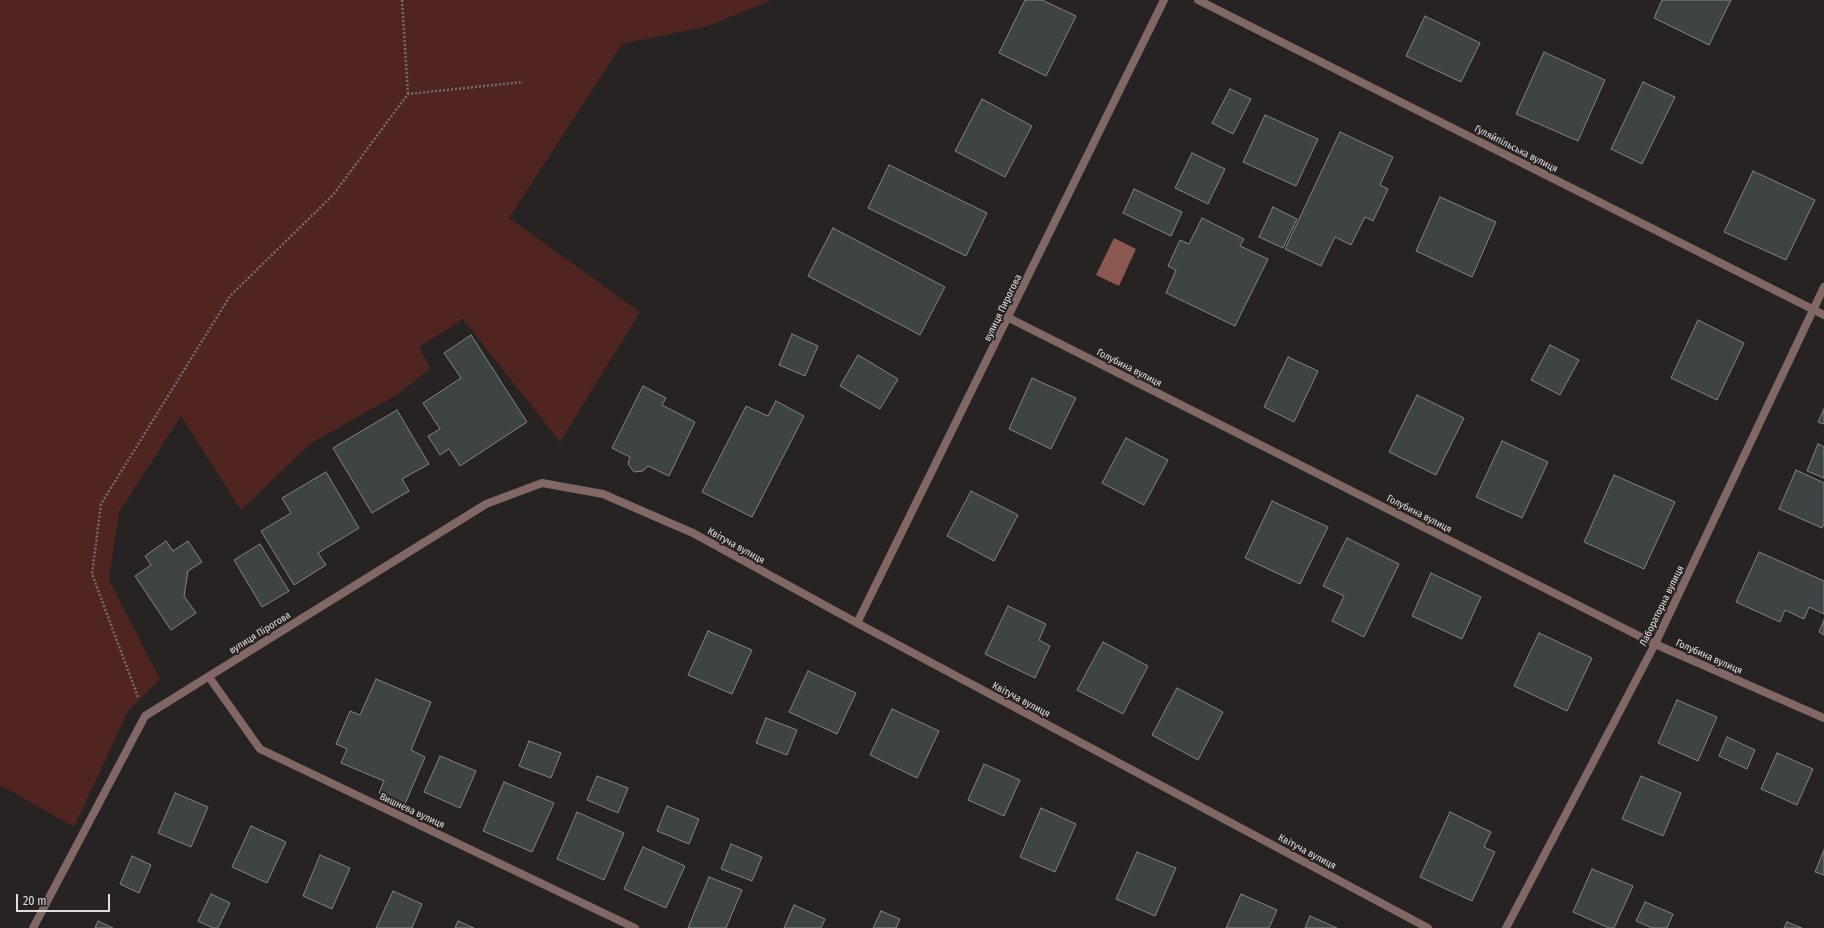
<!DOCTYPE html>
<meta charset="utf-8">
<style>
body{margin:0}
#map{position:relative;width:1824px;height:928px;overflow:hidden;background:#272322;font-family:"Fira Sans Condensed",sans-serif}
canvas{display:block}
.scale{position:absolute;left:16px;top:894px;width:94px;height:18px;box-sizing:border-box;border:2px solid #e0dddc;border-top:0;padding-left:5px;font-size:12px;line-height:14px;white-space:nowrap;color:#e0dddc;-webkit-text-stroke:3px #272322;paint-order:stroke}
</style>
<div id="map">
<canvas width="1824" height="928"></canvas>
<div class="scale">20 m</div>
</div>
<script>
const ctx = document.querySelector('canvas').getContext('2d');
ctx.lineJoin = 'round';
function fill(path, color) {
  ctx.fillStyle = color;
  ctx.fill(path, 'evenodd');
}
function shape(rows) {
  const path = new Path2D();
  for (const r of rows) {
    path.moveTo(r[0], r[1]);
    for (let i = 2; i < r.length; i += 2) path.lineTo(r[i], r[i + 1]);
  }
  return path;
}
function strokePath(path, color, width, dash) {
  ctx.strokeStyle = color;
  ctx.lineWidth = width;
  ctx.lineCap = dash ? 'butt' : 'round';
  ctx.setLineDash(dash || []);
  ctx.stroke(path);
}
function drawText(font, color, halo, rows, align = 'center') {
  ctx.font = font + ' "Fira Sans Condensed",sans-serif';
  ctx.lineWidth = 4;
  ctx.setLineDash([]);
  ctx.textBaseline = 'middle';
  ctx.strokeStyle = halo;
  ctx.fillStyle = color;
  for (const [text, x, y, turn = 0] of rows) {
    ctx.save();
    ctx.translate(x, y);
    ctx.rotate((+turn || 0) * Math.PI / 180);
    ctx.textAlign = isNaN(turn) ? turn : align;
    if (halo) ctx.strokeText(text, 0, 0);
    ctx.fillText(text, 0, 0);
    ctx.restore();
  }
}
fill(shape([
 [0,0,772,0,708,26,622,44,509,218,640,312,560,442,463,319,419,347,430,369,395,396,311,443,241,510,181,416,119,512,109,580,160,679,128,711,74,827,0,785]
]), '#502520');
fill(shape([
 [1114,238,1136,249,1119,286,1096,275]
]), '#8d5851');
const building = shape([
 [1025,0,1042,0,1076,16,1046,76,999,53,1025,0],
 [1662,0,1731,0,1709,45,1654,18,1662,0],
 [1425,16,1480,43,1461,82,1406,56,1425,16],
 [1544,52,1605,80,1578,141,1516,114,1544,52],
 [1643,82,1675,97,1642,164,1611,149,1643,82],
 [1230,89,1251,99,1233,134,1212,123,1230,89],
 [982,99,1032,126,1005,177,955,151,982,99],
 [1265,115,1318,139,1296,186,1243,162,1265,115],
 [1340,132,1393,157,1380,185,1388,189,1373,221,1365,217,1351,245,1335,237,1321,266,1285,249,1340,132],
 [1192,153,1225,169,1208,204,1175,188,1192,153],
 [889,165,987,213,966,256,868,208,889,165],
 [1753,171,1815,200,1786,260,1724,232,1753,171],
 [1134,189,1182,212,1171,236,1123,213,1134,189],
 [1440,197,1496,222,1472,277,1416,251,1440,197],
 [1273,207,1297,219,1283,248,1259,237,1273,207],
 [1202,218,1244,239,1240,246,1268,259,1235,326,1166,293,1176,270,1168,266,1180,240,1189,244,1202,218],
 [833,228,945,287,920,335,808,276,833,228],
 [1698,320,1744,343,1717,400,1671,378,1698,320],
 [792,334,818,346,805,376,779,365,792,334],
 [471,335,527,422,460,466,449,449,440,455,428,436,440,429,423,403,461,378,444,353,471,335],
 [1550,345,1579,360,1560,395,1531,380,1550,345],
 [858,355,898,379,880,409,840,386,858,355],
 [1288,357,1318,371,1294,422,1264,407,1288,357],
 [1032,378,1076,398,1051,449,1009,429,1032,378],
 [643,386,666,398,662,405,695,422,669,476,648,466,643,471,634,472,628,464,630,457,612,448,643,386],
 [1417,395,1464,418,1436,475,1389,452,1417,395],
 [776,401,804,416,752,517,702,492,746,406,768,416,776,401],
 [1824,409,1824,424,1818,422,1824,409],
 [397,410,429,464,402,479,409,491,372,513,333,448,397,410],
 [1126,438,1168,460,1144,505,1102,483,1126,438],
 [1502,441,1548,462,1522,518,1476,497,1502,441],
 [1818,444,1824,447,1824,478,1807,471,1818,444],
 [1796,470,1824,483,1824,524,1822,528,1779,509,1796,470],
 [326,472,359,528,318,553,326,565,294,585,261,531,291,513,282,498,326,472],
 [1614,475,1675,502,1644,569,1584,542,1614,475],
 [971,491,1018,515,994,561,947,536,971,491],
 [1272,501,1328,527,1300,584,1245,558,1272,501],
 [1347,538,1399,564,1364,637,1332,621,1344,596,1323,586,1347,538],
 [166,541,173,551,188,541,202,562,188,571,184,596,196,613,171,630,135,576,151,565,145,556,166,541],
 [260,544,289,591,262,607,234,560,260,544],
 [1759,552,1824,581,1824,614,1809,607,1804,619,1785,610,1780,622,1736,602,1759,552],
 [1431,573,1481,597,1462,639,1412,616,1431,573],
 [1008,606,1046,624,1039,640,1050,646,1035,678,985,654,1008,606],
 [1824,620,1824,635,1819,632,1824,620],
 [708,631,752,650,732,694,688,675,708,631],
 [1539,633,1592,658,1567,711,1514,686,1539,633],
 [1103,642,1148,666,1123,714,1077,690,1103,642],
 [808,671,856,693,837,734,789,712,808,671],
 [376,679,431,702,411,750,425,757,405,804,379,793,384,781,341,763,347,749,336,744,350,711,360,715,376,679],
 [1177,688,1223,712,1198,760,1152,735,1177,688],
 [1677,700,1717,717,1698,761,1658,743,1677,700],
 [892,709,939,731,917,778,870,755,892,709],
 [766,718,797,730,787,755,756,743,766,718],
 [1727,737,1755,750,1747,769,1719,756,1727,737],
 [529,741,561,753,551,778,519,766,529,741],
 [1777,753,1813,769,1797,805,1761,789,1777,753],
 [440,756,476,771,460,808,424,792,440,756],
 [984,764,1020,780,1004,816,968,800,984,764],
 [597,776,628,788,618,813,587,800,597,776],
 [1641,776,1681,793,1663,836,1622,819,1641,776],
 [504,782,554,803,532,852,483,831,504,782],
 [175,793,208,807,191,847,158,833,175,793],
 [667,806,699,819,689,844,657,831,667,806],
 [1041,808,1076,824,1055,872,1020,857,1041,808],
 [577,812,624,833,604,880,557,859,577,812],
 [1450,812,1491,832,1484,847,1495,852,1472,901,1420,877,1450,812],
 [251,826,286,842,267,883,232,867,251,826],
 [731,844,762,857,752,881,721,869,731,844],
 [643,847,685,866,666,908,624,889,643,847],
 [1824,850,1824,875,1815,872,1824,850],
 [1137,852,1176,868,1155,916,1116,899,1137,852],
 [320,855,350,868,332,909,303,896,320,855],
 [132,856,151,865,139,893,120,884,132,856],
 [1592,869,1633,886,1614,928,1609,928,1573,912,1592,869],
 [709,877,742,890,726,928,688,928,709,877],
 [393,891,422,904,412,928,376,928,393,891],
 [211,894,230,903,218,928,213,928,198,921,211,894],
 [1241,894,1277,910,1269,928,1226,928,1241,894],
 [1645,902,1673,914,1667,928,1652,928,1636,921,1645,902],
 [794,905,825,919,821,928,784,928,794,905],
 [881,911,900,919,896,928,873,928,881,911],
 [1310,916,1337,928,1305,928,1310,916],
 [98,921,113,928,95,928,98,921],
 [458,921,474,928,455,928,458,921],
 [1787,922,1802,928,1784,928,1787,922]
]);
fill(building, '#3e4344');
strokePath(building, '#808586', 1);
strokePath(shape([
 [402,0,408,94],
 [138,697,92,574,101,504,230,296,333,195,408,94,523,82]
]), '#726e6d', 2.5, [2, 2]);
strokePath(shape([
 [1198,0,1824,315],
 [1009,318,1655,644,1824,718],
 [857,623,1164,0],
 [209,677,260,749,635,928],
 [33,928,145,716,486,504,542,483,603,494,693,533,857,623,1428,928],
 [1506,928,1655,644,1824,287]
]), '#816864', 8);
drawText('10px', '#e0dddc', '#272322', [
 ["Гуляйпільська вулиця",1516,149,27],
 ["вулиця Пирогова",1003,308,-64],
 ["Голубина вулиця",1129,368,27],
 ["Голубина вулиця",1419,514,27],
 ["Квітуча вулиця",736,546,29],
 ["Лабораторна вулиця",1662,606,-64],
 ["вулиця Пірогова",260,633,-32],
 ["Голубина вулиця",1709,657,24],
 ["Квітуча вулиця",1021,700,28],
 ["Вишнева вулиця",412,811,25],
 ["Квітуча вулиця",1307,852,28]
]);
</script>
